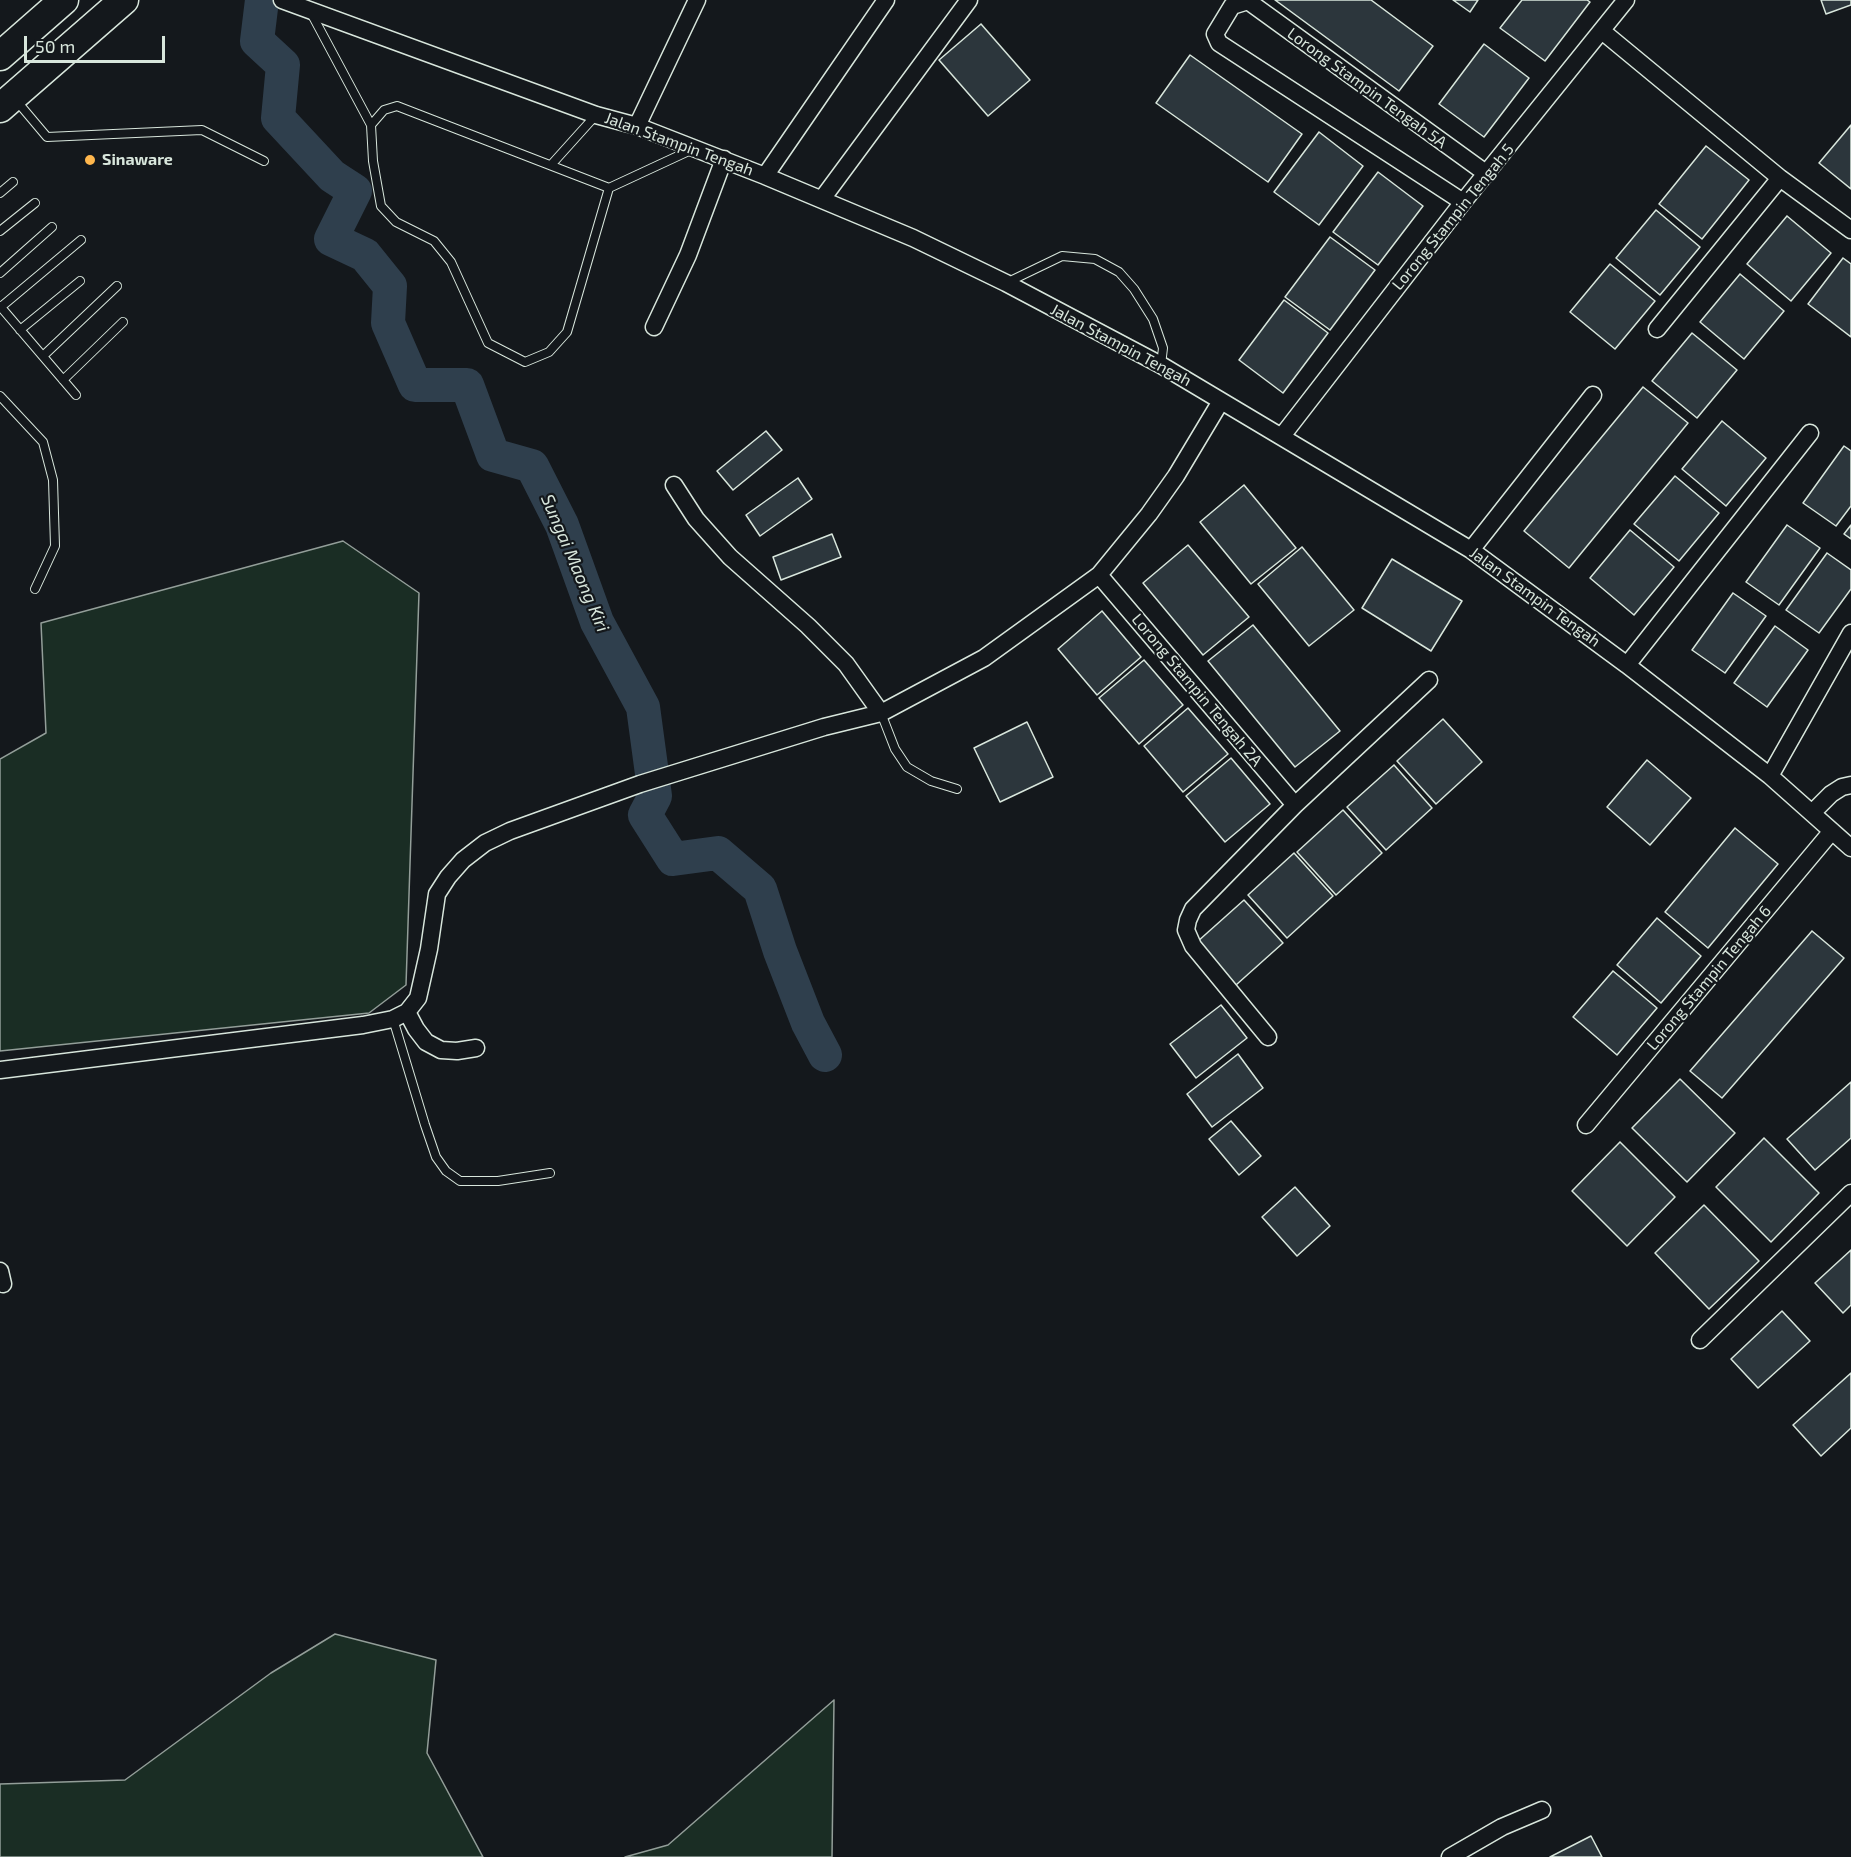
<!DOCTYPE html>
<style>
body{margin:0}
#map{position:relative;width:1851px;height:1857px;overflow:hidden;background:#14181c;font-family:"Exo 2",sans-serif}
canvas{display:block}
.scale{position:absolute;left:24px;top:36px;width:141px;height:27px;box-sizing:border-box;border:3px solid #d8e6dc;border-top:0;padding-left:8px;font-size:18px;line-height:21px;white-space:nowrap;color:#d8e6dc;-webkit-text-stroke:4px #14181c;paint-order:stroke}
</style>
<div id="map">
<canvas width="1851" height="1857"></canvas>
<div class="scale">50 m</div>
</div>
<script>
const ctx = document.querySelector('canvas').getContext('2d');
ctx.lineJoin = 'round';
function fill(path, color) {
  ctx.fillStyle = color;
  ctx.fill(path, 'evenodd');
}
function shape(rows) {
  const path = new Path2D();
  for (const r of rows) {
    path.moveTo(r[0], r[1]);
    for (let i = 2; i < r.length; i += 2) path.lineTo(r[i], r[i + 1]);
  }
  return path;
}
function strokePath(path, color, width, dash) {
  ctx.strokeStyle = color;
  ctx.lineWidth = width;
  ctx.lineCap = dash ? 'butt' : 'round';
  ctx.setLineDash(dash || []);
  ctx.stroke(path);
}
function drawText(font, color, halo, rows, align = 'center') {
  ctx.font = font + ' "Exo 2",sans-serif';
  ctx.lineWidth = 4.5;
  ctx.setLineDash([]);
  ctx.textBaseline = 'middle';
  ctx.strokeStyle = halo;
  ctx.fillStyle = color;
  for (const [text, x, y, turn = 0] of rows) {
    ctx.save();
    ctx.translate(x, y);
    ctx.rotate((+turn || 0) * Math.PI / 180);
    ctx.textAlign = isNaN(turn) ? turn : align;
    if (halo) ctx.strokeText(text, 0, 0);
    ctx.fillText(text, 0, 0);
    ctx.restore();
  }
}
const green = shape([
 [343,541,419,593,406,985,369,1013,0,1051,0,759,46,733,41,623,343,541],
 [335,1634,436,1660,427,1753,483,1857,0,1857,0,1784,125,1780,271,1673,335,1634],
 [834,1700,832,1857,625,1857,668,1845,834,1700]
]);
fill(green, '#1a2d24');
strokePath(green, '#939e99', 1.5);
strokePath(shape([
 [262,0,257,41,283,65,278,118,332,176,355,191,331,239,365,255,390,286,388,323,415,385,467,385,493,455,532,466,562,525,597,622,643,707,655,796,645,815,673,859,718,853,760,889,780,951,808,1023,825,1055]
]), '#2f3f4d', 34);
const building = shape([
 [1275,0,1371,0,1433,46,1399,91,1275,0],
 [1453,0,1478,0,1470,12,1453,0],
 [1522,0,1587,0,1590,2,1545,61,1500,28,1522,0],
 [1821,0,1851,0,1851,5,1826,14,1821,0],
 [981,24,1030,80,988,116,939,60,981,24],
 [1484,44,1529,78,1484,137,1439,104,1484,44],
 [1190,55,1302,134,1268,182,1156,103,1190,55],
 [1851,125,1851,189,1819,163,1851,125],
 [1319,132,1363,166,1319,225,1274,192,1319,132],
 [1706,146,1749,180,1702,239,1659,204,1706,146],
 [1378,172,1423,206,1378,265,1333,232,1378,172],
 [1656,210,1700,247,1660,295,1616,258,1656,210],
 [1787,216,1831,253,1791,301,1747,264,1787,216],
 [1330,237,1375,270,1330,330,1285,297,1330,237],
 [1843,258,1851,264,1851,337,1808,304,1843,258],
 [1610,264,1655,301,1615,349,1570,312,1610,264],
 [1740,274,1784,311,1744,359,1700,322,1740,274],
 [1284,300,1328,333,1283,393,1239,360,1284,300],
 [1692,333,1737,370,1697,418,1652,381,1692,333],
 [1643,387,1688,423,1569,568,1524,531,1643,387],
 [1722,421,1766,458,1726,506,1682,469,1722,421],
 [766,431,782,450,733,490,717,471,766,431],
 [1844,446,1851,451,1851,506,1836,526,1803,503,1844,446],
 [1675,476,1719,513,1679,561,1634,524,1675,476],
 [798,478,812,499,760,536,746,515,798,478],
 [1244,485,1296,548,1251,584,1200,522,1244,485],
 [1787,525,1820,548,1779,605,1746,582,1787,525],
 [1851,525,1851,539,1844,534,1851,525],
 [1630,530,1674,567,1634,615,1590,578,1630,530],
 [832,534,841,557,781,580,773,557,832,534],
 [1188,545,1249,617,1203,655,1143,583,1188,545],
 [1302,547,1354,610,1309,646,1258,584,1302,547],
 [1827,553,1851,570,1851,589,1819,633,1786,610,1827,553],
 [1392,559,1462,601,1431,651,1362,608,1392,559],
 [1733,593,1766,616,1725,673,1692,650,1733,593],
 [1102,611,1141,657,1097,695,1058,649,1102,611],
 [1253,625,1340,731,1295,767,1208,661,1253,625],
 [1775,626,1808,650,1767,707,1734,683,1775,626],
 [1144,660,1183,705,1139,744,1099,698,1144,660],
 [1188,708,1228,754,1183,792,1144,746,1188,708],
 [1443,719,1482,762,1436,804,1397,761,1443,719],
 [1027,722,1053,777,1000,802,974,748,1027,722],
 [1231,758,1270,804,1225,842,1186,796,1231,758],
 [1647,760,1691,798,1650,845,1607,807,1647,760],
 [1394,765,1432,808,1386,850,1347,807,1394,765],
 [1343,810,1382,853,1336,895,1297,852,1343,810],
 [1735,828,1778,864,1708,948,1665,912,1735,828],
 [1294,853,1333,896,1287,938,1248,895,1294,853],
 [1244,900,1283,943,1236,985,1197,942,1244,900],
 [1657,918,1701,956,1661,1003,1617,965,1657,918],
 [1812,931,1844,958,1722,1098,1690,1071,1812,931],
 [1613,971,1657,1008,1617,1055,1573,1017,1613,971],
 [1221,1005,1247,1038,1196,1078,1170,1044,1221,1005],
 [1238,1054,1263,1088,1212,1127,1187,1094,1238,1054],
 [1680,1079,1735,1133,1687,1182,1632,1128,1680,1079],
 [1851,1082,1851,1138,1815,1170,1787,1139,1851,1082],
 [1231,1121,1261,1156,1239,1175,1209,1139,1231,1121],
 [1764,1138,1819,1193,1771,1242,1716,1187,1764,1138],
 [1620,1142,1675,1197,1627,1246,1572,1191,1620,1142],
 [1295,1187,1330,1226,1297,1256,1262,1217,1295,1187],
 [1704,1205,1759,1261,1709,1309,1655,1253,1704,1205],
 [1851,1250,1851,1305,1843,1313,1815,1283,1851,1250],
 [1782,1311,1810,1341,1758,1388,1731,1359,1782,1311],
 [1851,1373,1851,1428,1821,1456,1793,1425,1851,1373],
 [1591,1836,1602,1857,1550,1857,1591,1836]
]);
fill(building, '#2c363c');
strokePath(building, '#d8e6dc', 1.5);
const service = shape([
 [310,11,371,125,373,161,381,206,396,222,434,241,451,262,488,343,525,362,549,352,567,332,609,188,397,106,384,110,371,125],
 [15,99,47,137,202,130,264,161],
 [551,165,596,115],
 [609,188,693,149],
 [0,193,13,182],
 [0,231,35,203],
 [0,273,52,227],
 [1006,283,1062,256,1095,259,1119,272,1134,289,1153,319,1163,348,1161,365],
 [0,306,76,395],
 [1,307,81,240],
 [20,330,80,281],
 [43,356,117,286],
 [63,380,123,322],
 [0,396,43,442,53,480,55,546,35,589],
 [881,713,895,749,907,767,931,781,957,789],
 [393,1019,425,1125,436,1157,446,1171,460,1181,498,1181,550,1173]
]);
const minor = shape([
 [282,0,596,115,637,126,765,176,913,238,1006,283,1161,365,1471,550,1627,665,1770,776,1851,848],
 [1602,31,1780,178,1851,230],
 [637,126,697,0],
 [765,176,886,0],
 [822,199,969,0],
 [1463,202,1219,43,1215,34,1232,6,1248,1,1487,174],
 [654,327,688,255,724,159],
 [1657,329,1780,178],
 [1282,436,1463,202,1626,0],
 [674,485,696,519,730,557,808,626,846,664,881,713],
 [1471,550,1593,395],
 [1099,575,1295,805],
 [1627,665,1810,433],
 [1770,776,1851,633],
 [1812,813,1831,794,1842,787,1851,785],
 [407,1012,416,1029,426,1042,441,1050,457,1051,476,1048],
 [1268,1037,1193,946,1186,930,1188,920,1193,909,1295,805,1429,680],
 [0,1070,363,1025,393,1019,407,1012,418,998,429,949,437,894,448,877,463,860,485,843,510,831,640,784,824,727,881,713,984,658,1099,575,1149,514,1176,476,1221,401],
 [1586,1125,1832,831],
 [0,1271,3,1284],
 [1700,1340,1851,1193],
 [1450,1857,1502,1827,1542,1810]
]);
const trunk = shape([
 [0,56,64,0],
 [0,108,124,0]
]);
strokePath(service, '#d8e6dc', 10);
strokePath(minor, '#d8e6dc', 19);
strokePath(trunk, '#d8e6dc', 31);
strokePath(service, '#14181c', 8);
strokePath(minor, '#14181c', 16);
strokePath(trunk, '#14181c', 28);
for (const [x, y, r, color] of [
 [90,160,6,"#ffb74d"]
]) {
  const dot = new Path2D();
  dot.arc(x, y, r, 0, 2 * Math.PI);
  ctx.fillStyle = color;
  ctx.fill(dot);
  strokePath(dot, '#14181c', 2);
}
drawText('16px', '#d8e6dc', '#14181c', [
 ["Lorong Stampin Tengah 5A",1367,88,36],
 ["Jalan Stampin Tengah",679,144,20],
 ["Lorong Stampin Tengah 5",1453,217,-51],
 ["Jalan Stampin Tengah",1121,345,28],
 ["Jalan Stampin Tengah",1535,597,36],
 ["Lorong Stampin Tengah 2A",1197,690,50],
 ["Lorong Stampin Tengah 6",1709,978,-50]
]);
drawText('bold 16px', '#d8e6dc', '#14181c', [
 ["Sinaware",102,160]
], 'left');
drawText('italic 18px', '#d8e6dc', '#14181c', [
 ["Sungai Maong Kiri",575,563,67]
]);
</script>
